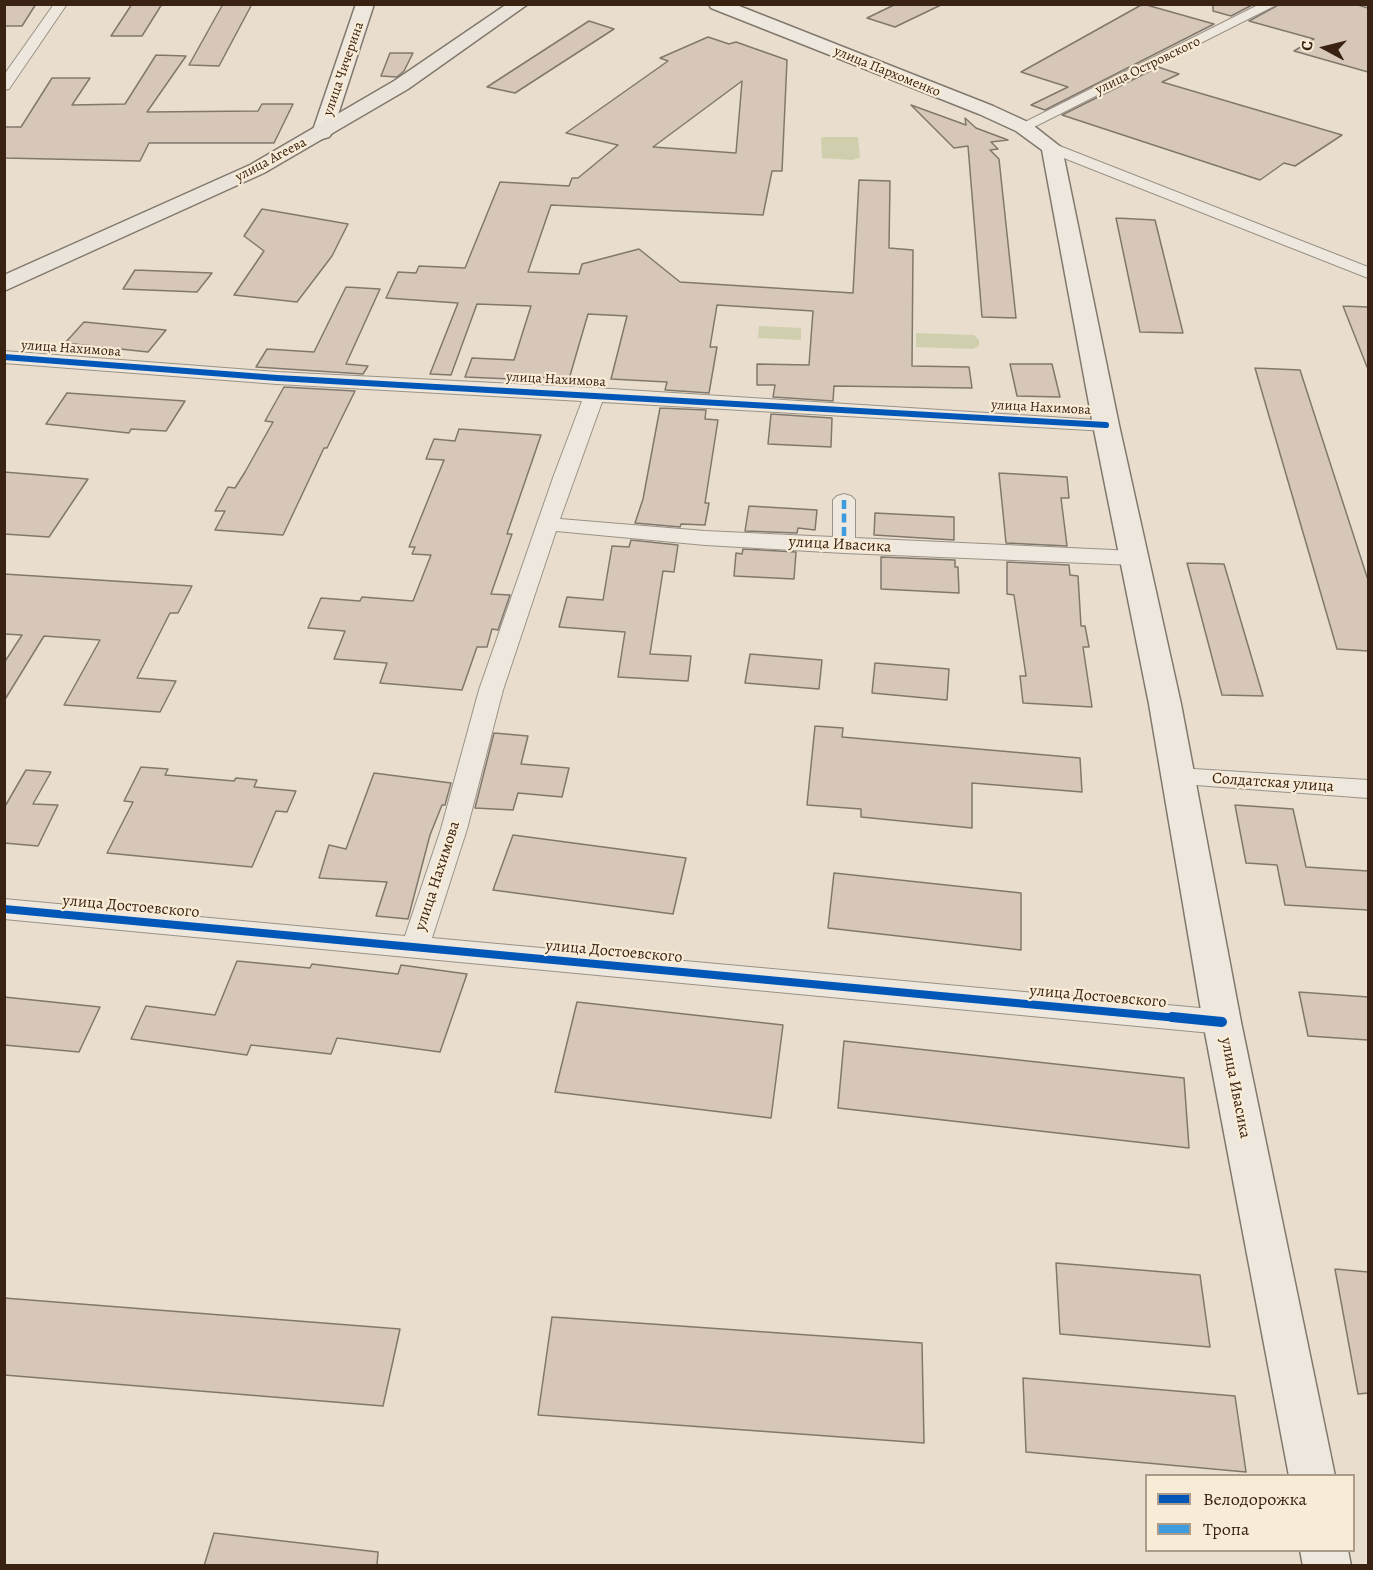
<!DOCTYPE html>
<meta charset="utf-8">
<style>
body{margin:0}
#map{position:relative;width:1373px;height:1570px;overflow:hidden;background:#e9decd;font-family:Alegreya,serif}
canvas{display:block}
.frame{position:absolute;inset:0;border:6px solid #392212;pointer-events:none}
.legend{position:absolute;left:1145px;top:1474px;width:210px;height:78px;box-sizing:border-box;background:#f9ecd6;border:2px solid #ac9b88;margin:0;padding:8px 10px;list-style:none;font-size:18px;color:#392212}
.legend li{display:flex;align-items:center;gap:12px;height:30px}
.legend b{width:30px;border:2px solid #ac9b88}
.north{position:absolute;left:1295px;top:18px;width:60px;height:60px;-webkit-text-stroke:4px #f9ecd6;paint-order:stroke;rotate:277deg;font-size:16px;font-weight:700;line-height:24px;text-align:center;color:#392212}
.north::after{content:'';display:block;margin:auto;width:21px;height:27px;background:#392212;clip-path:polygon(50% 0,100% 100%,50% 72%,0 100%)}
</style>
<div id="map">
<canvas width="1373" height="1570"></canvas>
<div class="frame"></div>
<ul class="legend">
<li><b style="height:8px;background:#0057b8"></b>Велодорожка</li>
<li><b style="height:8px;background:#3e9cde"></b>Тропа</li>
</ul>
<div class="north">С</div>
</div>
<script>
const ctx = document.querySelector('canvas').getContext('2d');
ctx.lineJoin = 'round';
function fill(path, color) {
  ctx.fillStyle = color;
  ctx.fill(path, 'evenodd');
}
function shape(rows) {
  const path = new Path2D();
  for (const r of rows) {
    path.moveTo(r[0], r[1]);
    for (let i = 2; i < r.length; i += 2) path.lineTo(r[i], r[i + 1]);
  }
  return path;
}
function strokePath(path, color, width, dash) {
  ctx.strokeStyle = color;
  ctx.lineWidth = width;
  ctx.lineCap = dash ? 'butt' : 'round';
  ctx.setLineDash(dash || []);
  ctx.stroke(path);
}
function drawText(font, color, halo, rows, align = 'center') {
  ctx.font = font + ' Alegreya,serif';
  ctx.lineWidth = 4.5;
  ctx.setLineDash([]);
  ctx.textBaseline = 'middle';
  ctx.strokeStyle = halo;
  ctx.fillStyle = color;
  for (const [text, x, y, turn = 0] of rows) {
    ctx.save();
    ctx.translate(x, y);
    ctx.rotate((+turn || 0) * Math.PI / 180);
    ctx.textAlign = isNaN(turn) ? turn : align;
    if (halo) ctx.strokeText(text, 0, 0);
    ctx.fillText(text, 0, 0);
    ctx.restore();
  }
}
fill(shape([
 [824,137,858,137,860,158,852,160,822,158,821,138],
 [759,326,801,328,801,340,758,338],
 [916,333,974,335,979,340,979,346,973,349,916,347]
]), '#cfcfae');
const building = shape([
 [4,4,36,4,22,26,4,26,4,4],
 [132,4,162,4,142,36,111,36,132,4],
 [223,4,252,4,219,66,189,65,223,4],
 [896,4,943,4,895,27,867,18,896,4],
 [1143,4,1214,24,1045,110,1031,105,1068,87,1021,72,1143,4],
 [1213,4,1254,4,1231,16,1213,11,1213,4],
 [1280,4,1354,4,1368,8,1368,72,1294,51,1314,39,1249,21,1280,4],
 [589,21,614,29,515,93,487,87,589,21],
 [708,37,729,44,736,42,787,60,782,171,772,171,763,215,551,205,528,272,579,274,582,264,639,249,680,282,853,293,859,180,890,181,889,248,913,250,912,366,969,367,972,388,834,386,833,401,773,397,775,385,757,385,757,364,809,365,813,311,717,305,710,347,717,347,709,393,665,390,667,382,611,379,627,316,588,314,569,379,534,377,533,380,465,377,472,358,514,360,531,306,477,304,451,375,430,374,458,303,386,298,398,272,416,273,419,266,465,268,500,182,569,186,572,178,578,178,618,145,566,133,668,61,660,58,708,37],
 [742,81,736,153,653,147,742,81],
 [390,53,413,53,404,71,397,77,381,76,390,53],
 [156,55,186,56,147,112,258,111,262,104,293,104,274,143,149,143,140,161,4,158,4,127,21,127,52,78,90,78,72,105,125,104,156,55],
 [1158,67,1179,74,1162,82,1342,135,1295,166,1284,163,1260,180,1062,115,1158,67],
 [911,105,966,125,965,118,976,128,1008,140,991,142,998,149,990,150,999,159,1016,318,982,317,968,146,954,148,911,105],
 [262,209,348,224,332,256,297,302,234,295,264,251,244,236,262,209],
 [1116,218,1155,220,1183,333,1140,332,1116,218],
 [135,270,212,273,197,292,123,289,135,270],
 [346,287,380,289,346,364,368,366,363,374,256,367,267,349,314,352,346,287],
 [1343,306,1368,307,1368,367,1367,367,1343,306],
 [84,322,166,330,148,352,65,343,84,322],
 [1010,364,1052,364,1060,397,1017,396,1010,364],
 [1255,368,1300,370,1368,580,1368,651,1337,649,1255,368],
 [284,387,355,391,327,448,324,448,283,535,215,530,225,511,215,511,228,487,235,488,245,472,273,422,265,421,284,387],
 [67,393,185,401,166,431,131,429,129,433,46,424,67,393],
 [660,408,706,410,705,419,718,420,705,503,709,503,705,525,681,524,680,527,635,523,643,499,660,408],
 [771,414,832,418,831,447,768,444,771,414],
 [459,429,541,435,507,534,512,534,491,594,510,595,498,630,492,629,487,647,477,647,462,690,380,683,387,663,334,659,345,631,308,628,321,598,360,601,362,597,413,601,431,555,412,554,415,547,409,547,444,460,426,459,434,439,455,441,459,429],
 [4,472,88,479,49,537,4,534,4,472],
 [999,473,1067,477,1069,498,1061,498,1067,546,1006,543,999,473],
 [749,506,817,510,815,530,798,528,797,533,745,531,749,506],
 [875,513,954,517,954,540,874,535,875,513],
 [631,540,678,545,674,572,663,571,650,654,691,656,688,681,618,677,625,632,559,627,567,597,603,600,612,546,629,547,631,540],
 [743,549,796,552,794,579,734,576,736,553,742,554,743,549],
 [881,557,955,560,955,567,958,567,959,593,881,589,881,557],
 [1007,562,1069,565,1070,575,1078,576,1081,626,1085,626,1089,647,1083,647,1092,707,1023,703,1020,676,1026,676,1014,595,1007,594,1007,562],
 [1187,563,1224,564,1263,696,1222,695,1187,563],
 [4,574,192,586,178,613,170,613,137,678,176,681,160,712,64,705,100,640,44,636,4,701,4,663,22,635,4,634,4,574],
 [750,654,822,660,819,689,745,683,750,654],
 [875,663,949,669,947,700,872,693,875,663],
 [815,726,843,728,842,737,1080,758,1082,792,972,783,972,828,861,817,861,809,807,805,815,726],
 [494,733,528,736,521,764,569,768,562,797,518,793,513,810,475,808,494,733],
 [141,767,168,769,165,775,234,781,236,778,257,780,254,787,296,791,287,812,276,811,252,867,107,853,133,802,124,801,141,767],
 [26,770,51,772,33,804,58,805,38,846,4,843,4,808,26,770],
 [374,773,451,783,445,805,442,805,430,835,408,919,376,916,387,882,319,878,329,845,346,849,374,773],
 [1235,805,1293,809,1306,867,1368,871,1368,910,1285,905,1277,865,1246,863,1235,805],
 [513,835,686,858,673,914,493,890,513,835],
 [834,873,1021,893,1021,950,828,928,834,873],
 [237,961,310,968,312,964,398,974,401,965,467,974,440,1052,337,1038,331,1054,251,1045,247,1055,131,1039,146,1006,215,1015,237,961],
 [1299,992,1368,997,1368,1040,1308,1036,1299,992],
 [4,997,100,1007,79,1052,4,1045,4,997],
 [577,1002,783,1025,771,1118,555,1092,577,1002],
 [844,1041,1184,1078,1189,1148,838,1108,844,1041],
 [1056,1263,1200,1275,1210,1347,1060,1334,1056,1263],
 [1335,1269,1368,1272,1368,1393,1358,1394,1335,1269],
 [4,1298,400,1329,383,1406,4,1375,4,1298],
 [552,1317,922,1343,924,1443,538,1415,552,1317],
 [1023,1378,1235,1396,1246,1472,1026,1452,1023,1378],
 [214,1533,378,1552,377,1566,204,1566,214,1533]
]);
fill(building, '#d7c7b9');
strokePath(building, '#81786d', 1.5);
const minor = shape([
 [54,4,67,4,9,89,4,90,4,75,54,4],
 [1260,4,1278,4,1028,130,1023,132,1015,127,1260,4],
 [1052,143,1368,267,1368,278,1046,151,1044,148,1052,143],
 [4,351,277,372,595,388,1113,421,1116,425,1113,429,1106,431,602,402,560,519,705,531,833,537,833,500,837,496,844,494,851,496,855,500,855,538,1134,551,1142,553,1145,558,1142,563,1134,565,844,553,705,545,556,531,503,690,467,829,432,938,1222,1010,1232,1014,1237,1022,1232,1030,1222,1034,4,919,4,899,405,936,441,829,479,690,554,475,582,401,277,384,4,363,4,351],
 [1178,768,1368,780,1368,798,1169,783,1165,777,1169,771,1178,768]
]);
const secondary = shape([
 [356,4,374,4,332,133,329,137,322,139,315,137,312,133,356,4],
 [709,4,734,4,993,106,1030,123,1062,148,1119,425,1181,704,1241,1022,1335,1476,1289,1476,1203,1022,1149,704,1093,425,1042,150,1016,131,979,114,711,8,709,4],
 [1300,1550,1348,1550,1351,1566,1303,1566,1300,1550]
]);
const trunk = shape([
 [507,4,528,4,408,89,264,173,4,291,4,275,250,165,394,81,507,4]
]);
strokePath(minor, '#9a9286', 2);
strokePath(secondary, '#81786d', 3);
strokePath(trunk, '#81786d', 3);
fill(minor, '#ede7de');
fill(secondary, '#ede7de');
fill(trunk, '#eae3d9');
strokePath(shape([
 [844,500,844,546]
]), '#3e9cde', 4.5, [9, 4.5]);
strokePath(shape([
 [4,357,277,378,1106,425]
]), '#0057b8', 6);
strokePath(shape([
 [4,909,1188,1019]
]), '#0057b8', 8);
strokePath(shape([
 [1172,1017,1222,1022]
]), '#0057b8', 10);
drawText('14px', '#392212', '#f9ecd6', [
 ["улица Островского",1148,66,-26],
 ["улица Чичерина",344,69,-71],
 ["улица Пархоменко",887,72,22],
 ["улица Агеева",271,160,-28],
 ["улица Нахимова",71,349,4],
 ["улица Нахимова",556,380,3],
 ["улица Нахимова",1041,408,3]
]);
drawText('16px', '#392212', '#f9ecd6', [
 ["улица Ивасика",840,545,3],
 ["Солдатская улица",1273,783,4],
 ["улица Нахимова",438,876,-72],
 ["улица Достоевского",131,907,5],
 ["улица Достоевского",614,952,5],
 ["улица Достоевского",1098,997,5],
 ["улица Ивасика",1235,1088,79]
]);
</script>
